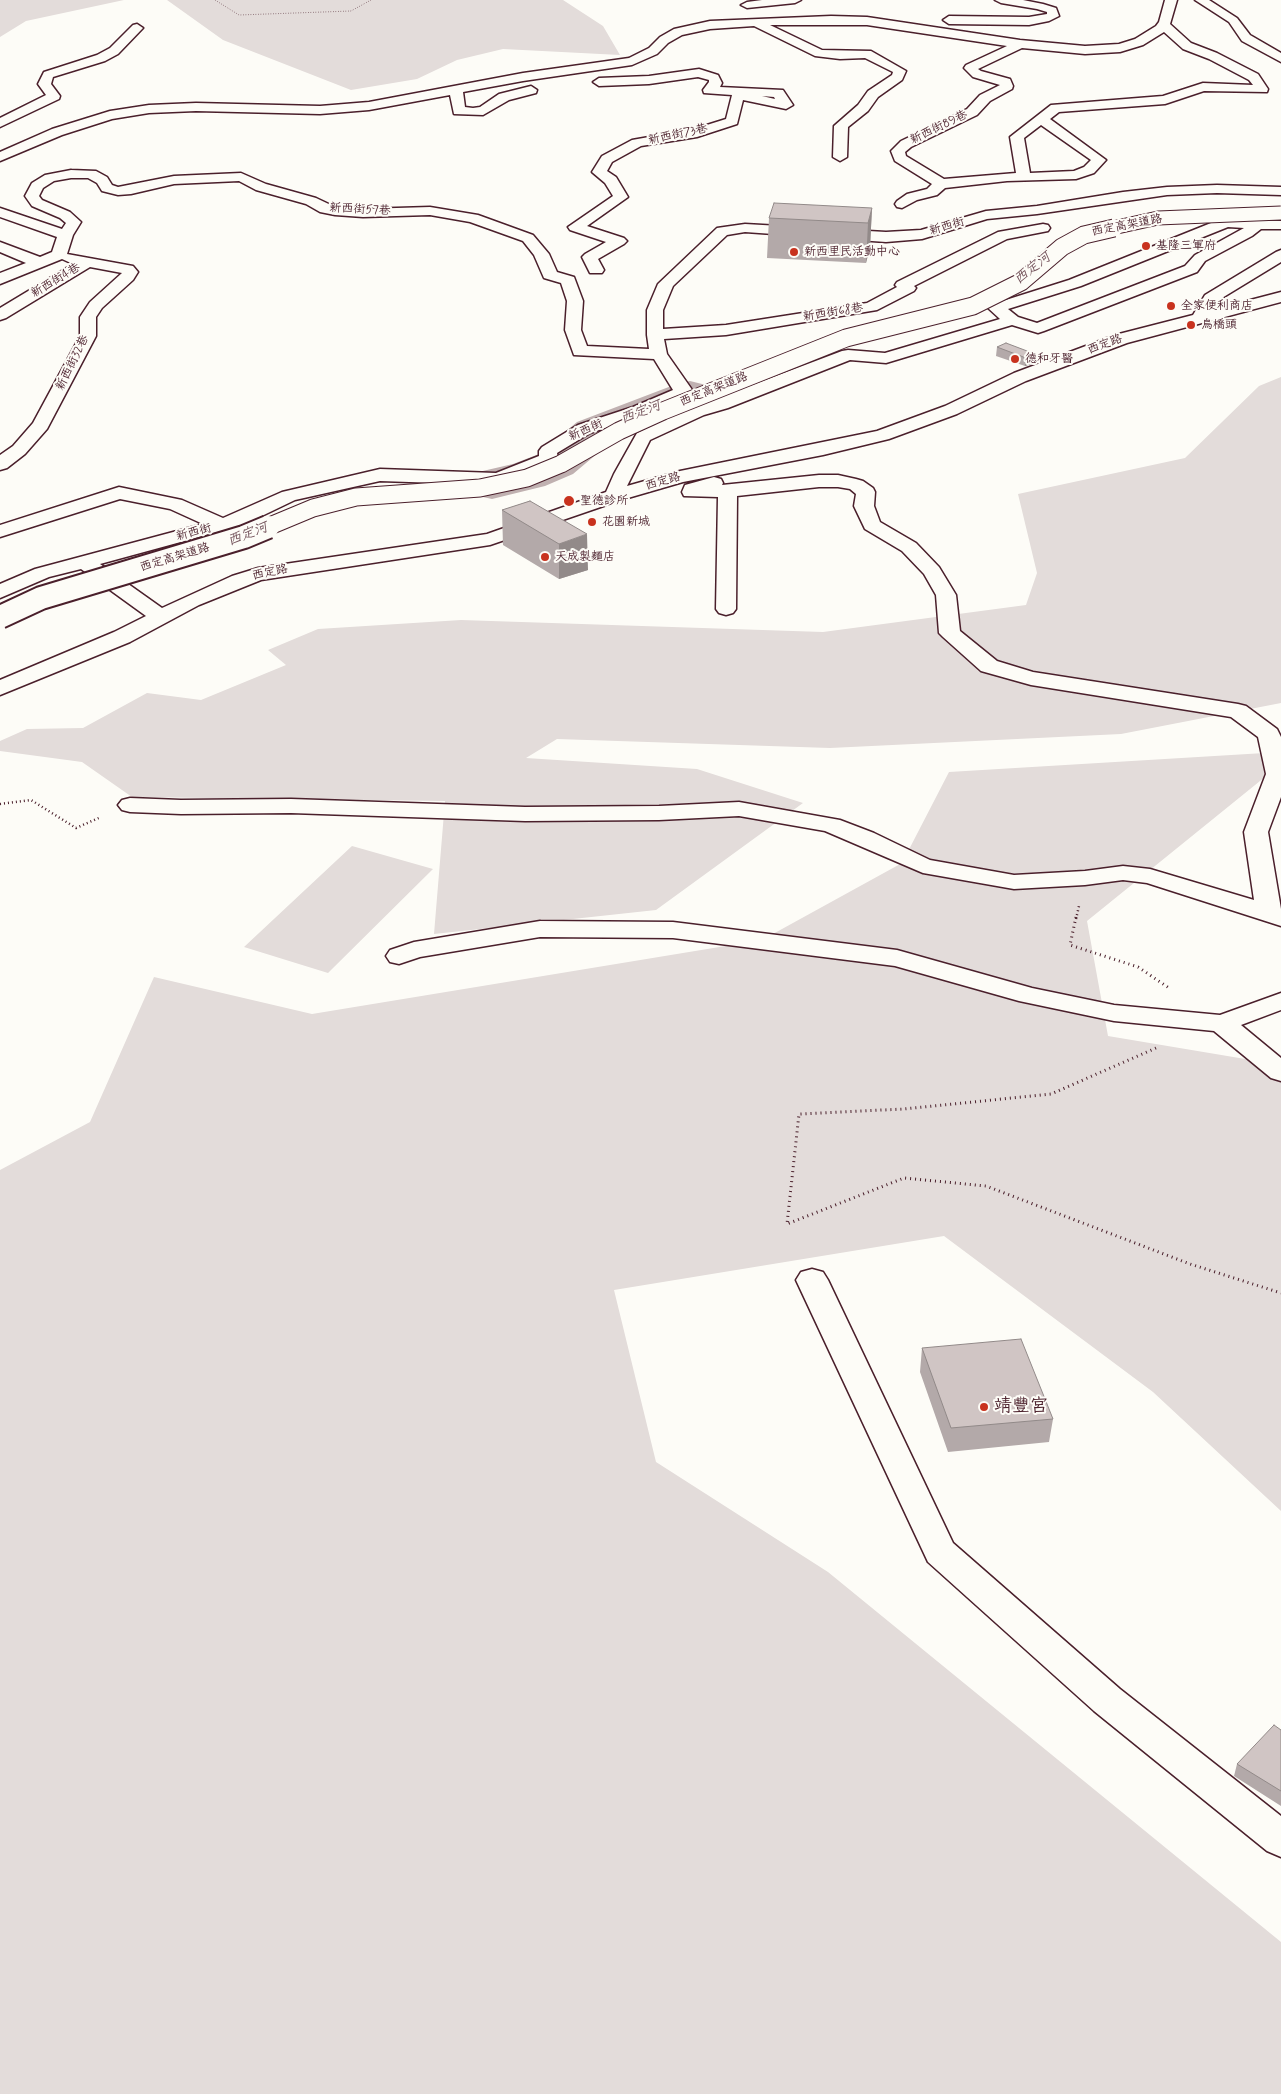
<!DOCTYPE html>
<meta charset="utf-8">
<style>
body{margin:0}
canvas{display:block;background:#fdfcf7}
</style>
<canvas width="1281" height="2094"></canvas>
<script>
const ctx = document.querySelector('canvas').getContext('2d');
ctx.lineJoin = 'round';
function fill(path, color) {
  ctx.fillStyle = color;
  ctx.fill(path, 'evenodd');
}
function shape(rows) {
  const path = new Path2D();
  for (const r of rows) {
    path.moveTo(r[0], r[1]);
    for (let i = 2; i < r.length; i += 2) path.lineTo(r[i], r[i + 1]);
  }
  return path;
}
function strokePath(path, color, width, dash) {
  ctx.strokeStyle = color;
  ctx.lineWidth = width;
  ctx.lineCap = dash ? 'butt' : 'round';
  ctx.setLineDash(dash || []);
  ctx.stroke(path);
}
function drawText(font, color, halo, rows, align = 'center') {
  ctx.font = font + ' Mynerve,"LXGW WenKai TC",sans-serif';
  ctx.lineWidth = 4;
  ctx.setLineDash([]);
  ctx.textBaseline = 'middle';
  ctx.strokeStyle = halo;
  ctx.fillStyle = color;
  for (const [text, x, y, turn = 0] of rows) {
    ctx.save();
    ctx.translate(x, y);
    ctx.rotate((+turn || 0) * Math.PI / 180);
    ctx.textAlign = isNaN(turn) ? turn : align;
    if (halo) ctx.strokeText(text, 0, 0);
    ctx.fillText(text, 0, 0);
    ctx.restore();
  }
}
fill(shape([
 [0,0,124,0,26,21,0,37],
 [167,0,563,0,603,26,620,55,503,49,457,60,417,79,351,90,223,40],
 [1281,377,1281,703,1121,734,830,748,557,739,526,758,697,769,803,803,656,910,434,934,445,801,132,797,82,762,0,751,0,741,27,729,83,728,147,693,201,700,286,665,268,650,318,629,461,620,823,632,1026,605,1037,573,1018,494,1185,458,1259,386],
 [1281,752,1281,764,1087,921,1108,1036,1281,1065,1281,1511,1153,1392,944,1236,614,1290,656,1462,828,1572,1281,1942,1281,2094,0,2094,0,1170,90,1122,154,977,312,1014,762,940,902,863,949,772],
 [352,846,433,869,328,973,244,947]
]), '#e3dcda');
fill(shape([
 [690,381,706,385,713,395,706,405,611,442,573,474,545,486,492,499,474,495,467,484,474,473,513,464,539,454,577,422,674,385,690,381]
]), '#c0b1b1');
const minor = shape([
 [762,0,801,0,795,3,747,8,741,5,747,2,762,0],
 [995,0,1023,0,1043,4,1056,8,1059,16,1049,21,1029,25,949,24,943,20,949,16,1029,17,1047,14,1047,12,1037,9,1001,3,995,0],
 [1165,0,1177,0,1170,24,1191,43,1217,53,1258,74,1268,89,1267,92,1204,91,1165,104,1059,112,1050,119,1106,160,1094,173,1076,179,1007,181,945,188,937,195,917,200,902,208,897,207,895,204,897,201,907,194,927,189,932,184,895,161,891,151,901,141,967,109,980,95,1000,85,973,77,964,68,966,65,1007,46,867,25,770,25,822,50,871,51,906,71,902,80,878,97,868,111,848,127,847,157,840,161,833,157,834,126,858,105,868,91,892,75,893,72,865,58,840,59,815,56,754,26,710,29,682,35,668,43,657,54,632,65,523,81,463,92,465,107,473,108,480,107,499,94,531,86,537,90,536,93,509,100,483,115,454,114,450,95,369,110,320,114,196,111,149,113,112,119,62,135,0,161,0,152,52,129,110,111,149,105,196,103,320,106,369,102,523,73,629,58,649,48,660,37,674,29,710,21,831,16,867,17,1020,40,1085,46,1119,44,1135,39,1156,26,1159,22,1165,0],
 [1164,32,1183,49,1209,59,1249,80,1253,85,1203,83,1163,96,1051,105,1010,137,1016,173,944,179,906,156,905,152,911,147,977,115,990,101,1012,89,1013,86,1010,79,981,71,978,69,1022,48,1085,54,1120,52,1143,45,1164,32],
 [1041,125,1091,160,1084,167,1074,171,1030,173,1024,138,1041,125],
 [1195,0,1209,0,1237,18,1250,35,1281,53,1281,62,1242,41,1229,22,1195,0],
 [137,24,143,28,118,54,105,61,53,77,51,84,60,96,59,99,0,127,0,118,46,95,38,84,44,72,97,55,110,48,133,25,137,24],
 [699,69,718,75,722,83,720,87,783,90,793,105,786,109,743,100,737,124,697,137,641,146,612,162,607,171,616,177,628,197,587,226,624,238,627,241,624,244,598,259,604,270,602,273,590,273,582,257,585,254,606,242,570,230,568,227,613,196,605,183,592,172,602,156,632,140,694,129,726,119,732,95,704,93,703,90,709,82,709,80,698,77,649,84,599,86,593,82,599,78,649,76,699,69],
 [762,96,774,97,775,99,762,96],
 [71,170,96,171,107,177,112,185,118,187,174,176,241,173,266,184,316,198,335,207,363,209,430,207,478,215,533,235,549,254,557,272,574,277,583,301,581,330,587,346,649,349,647,335,647,310,658,284,717,228,745,224,886,232,921,230,986,211,1037,206,1123,192,1167,187,1217,185,1281,187,1281,195,1217,193,1167,195,1037,214,987,219,922,239,886,242,745,232,727,235,673,286,663,310,663,329,726,325,867,303,897,287,895,285,897,282,998,232,1043,224,1048,225,1050,228,1048,231,1007,239,914,286,916,288,914,291,877,310,726,335,664,339,667,354,702,404,842,351,848,350,885,353,1000,319,988,308,990,305,1069,280,1221,219,1281,221,1281,229,1261,229,1252,236,1205,261,1197,272,1044,331,1038,333,1012,325,886,363,850,360,728,408,704,415,650,440,627,486,680,471,877,431,945,406,1014,373,1115,335,1193,315,1205,295,1276,252,1281,250,1281,262,1217,301,1212,310,1281,292,1281,302,1127,343,1026,381,957,414,889,439,823,455,683,482,621,500,490,545,261,580,199,605,130,642,0,695,0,680,114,632,146,616,81,569,49,577,0,598,0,584,35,569,203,524,170,509,120,499,0,537,0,525,119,487,182,500,223,518,282,492,380,469,496,473,539,456,539,451,542,447,578,425,633,407,673,390,654,359,574,355,565,330,567,301,561,283,544,278,534,255,523,241,470,222,430,215,363,217,335,215,320,212,306,204,256,190,239,181,174,184,131,194,118,195,102,191,97,183,88,178,71,178,54,181,43,188,39,196,42,200,70,212,81,222,73,235,67,254,133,266,138,272,133,280,102,308,96,317,96,336,47,429,25,454,7,468,0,470,0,455,13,446,33,423,80,336,80,317,90,302,122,273,90,267,6,318,0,320,0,308,73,264,62,259,0,284,0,273,26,263,0,252,0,242,40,257,52,252,57,237,0,217,0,208,62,229,66,223,60,218,32,206,25,196,32,183,45,175,71,170],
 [1228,227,1244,228,1195,255,1185,266,1037,323,1018,317,1008,309,1081,286,1228,227],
 [680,400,687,409,637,433,614,474,606,492,487,534,258,568,232,576,162,608,100,564,243,525,295,500,380,481,498,485,505,483,529,475,556,462,558,458,557,453,590,433,645,415,680,400],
 [819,475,838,475,856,479,863,481,873,488,875,492,874,506,880,522,916,543,939,567,956,595,960,631,997,661,1033,672,1238,704,1246,706,1277,729,1281,737,1281,797,1268,832,1281,909,1281,926,1147,883,1123,880,1085,885,1014,889,923,873,825,831,739,816,659,820,525,821,291,813,181,814,130,812,122,810,118,805,122,800,130,798,181,800,291,799,525,807,659,806,739,802,840,820,874,833,930,860,1014,875,1085,871,1123,866,1150,869,1254,900,1244,832,1266,774,1258,737,1231,717,1031,685,981,671,943,637,939,633,936,595,924,574,902,551,865,529,854,506,856,494,850,489,838,487,819,487,737,496,736,609,733,613,726,615,719,613,716,609,718,497,684,496,682,492,685,485,714,477,721,479,723,483,722,485,819,475],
 [540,921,673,922,897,950,1032,988,1114,1005,1220,1015,1281,993,1281,1010,1241,1025,1281,1058,1281,1081,1271,1078,1214,1031,1114,1021,1019,1001,895,966,673,938,540,937,420,957,399,964,390,962,386,956,390,950,414,942,540,921],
 [812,1269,823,1272,828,1280,953,1543,1120,1689,1281,1816,1281,1857,1267,1851,1094,1711,928,1562,796,1280,801,1272,812,1269]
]);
strokePath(minor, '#4a1f2b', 3);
strokePath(shape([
 [215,0,239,15,351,11,371,0]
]), '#4a1f2b', 1, [0.5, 2]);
strokePath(shape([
 [0,804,31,800,76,828,101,817],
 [1076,919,1079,906]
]), '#4a1f2b', 2.5, [1, 3]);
strokePath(shape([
 [1076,917,1070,945,1138,967,1169,988],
 [1156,1048,1051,1094,904,1109,799,1114,787,1224,904,1178,986,1186,1190,1264,1281,1293]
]), '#4a1f2b', 3, [1, 4]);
fill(minor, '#fdfcf7');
const minorBridgeFar2 = shape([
 [1108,229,1158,218,1281,213]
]);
const minorBridgeFar1 = shape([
 [265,528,313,508,356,497,480,488,527,478,561,464,619,431,663,411,846,338,973,306,1021,282,1062,247,1084,235,1114,228]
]);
const minorBridge = shape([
 [0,617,41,598,244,537,268,527]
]);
strokePath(minorBridgeFar2, '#4a1f2b', 15, []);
strokePath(minorBridgeFar1, '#4a1f2b', 19, []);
strokePath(minorBridge, '#4a1f2b', 26, []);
strokePath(minorBridgeFar2, '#fdfcf7', 13);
strokePath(minorBridgeFar1, '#fdfcf7', 17);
strokePath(minorBridge, '#fdfcf7', 22);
fill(shape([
 [872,208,870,247,866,263,767,258,769,218],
 [997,347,1035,354,1034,363,1025,366,996,356],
 [530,501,588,570,559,579,503,545,502,510],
 [922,1348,1053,1419,1049,1442,948,1452,920,1372],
 [1281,1730,1281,1806,1234,1776,1237,1764]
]), '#b3a9a9');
fill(shape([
 [872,208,870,247,866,263,868,223],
 [1035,354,1034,363,1025,366,1026,358],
 [587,534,588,570,559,579,559,544]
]), '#928a89');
const building = shape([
 [774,203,872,208,868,223,769,218,774,203],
 [1006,343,1035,354,1026,358,997,347,1006,343],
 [530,501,587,534,559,544,502,510,530,501],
 [1021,1339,1053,1419,951,1428,922,1348,1021,1339],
 [1274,1725,1281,1730,1281,1791,1237,1764,1274,1725]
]);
fill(building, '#d0c5c4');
strokePath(building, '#928a89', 1);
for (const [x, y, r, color] of [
 [1146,246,5,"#c8321e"],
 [794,252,5,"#c8321e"],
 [1171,306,5,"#c8321e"],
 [1191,325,5,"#c8321e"],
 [1015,359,5,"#c8321e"],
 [569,501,6,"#c8321e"],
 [592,522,5,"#c8321e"],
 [545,557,5,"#c8321e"],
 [984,1407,5,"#c8321e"]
]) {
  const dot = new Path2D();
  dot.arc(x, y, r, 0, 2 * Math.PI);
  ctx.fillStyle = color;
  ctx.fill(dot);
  strokePath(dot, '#fdfcf7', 2);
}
drawText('12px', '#4a1f2b', '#fdfcf7', [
 ["新西街89巷",939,128,-26],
 ["新西街73巷",678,135,-12],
 ["新西街57巷",360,210,3],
 ["西定高架道路",1127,226,-11],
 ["新西街",947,227,-16],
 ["新西街4巷",56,281,-31],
 ["新西街68巷",833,313,-9],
 ["西定路",1105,345,-20],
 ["新西街32巷",73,363,-64],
 ["西定高架道路",714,390,-22],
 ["新西街",586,431,-24],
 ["西定路",663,482,-16],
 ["新西街",194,533,-15],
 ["西定高架道路",175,558,-17],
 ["西定路",270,573,-12]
]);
drawText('12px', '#4a1f2b', '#fdfcf7', [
 ["基隆三軍府",1156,246],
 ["新西里民活動中心",804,252],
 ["全家便利商店",1181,306],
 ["烏橋頭",1201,325],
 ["德和牙醫",1025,359],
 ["聖德診所",580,501],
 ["花園新城",602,522],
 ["天成製麵店",555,557]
], 'left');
drawText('italic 14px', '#73525a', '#fdfcf7', [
 ["西定河",1033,269,-38],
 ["西定河",641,413,-21],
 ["西定河",248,535,-21]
]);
drawText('18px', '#4a1f2b', '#fdfcf7', [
 ["靖豐宮",994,1407]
], 'left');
</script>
